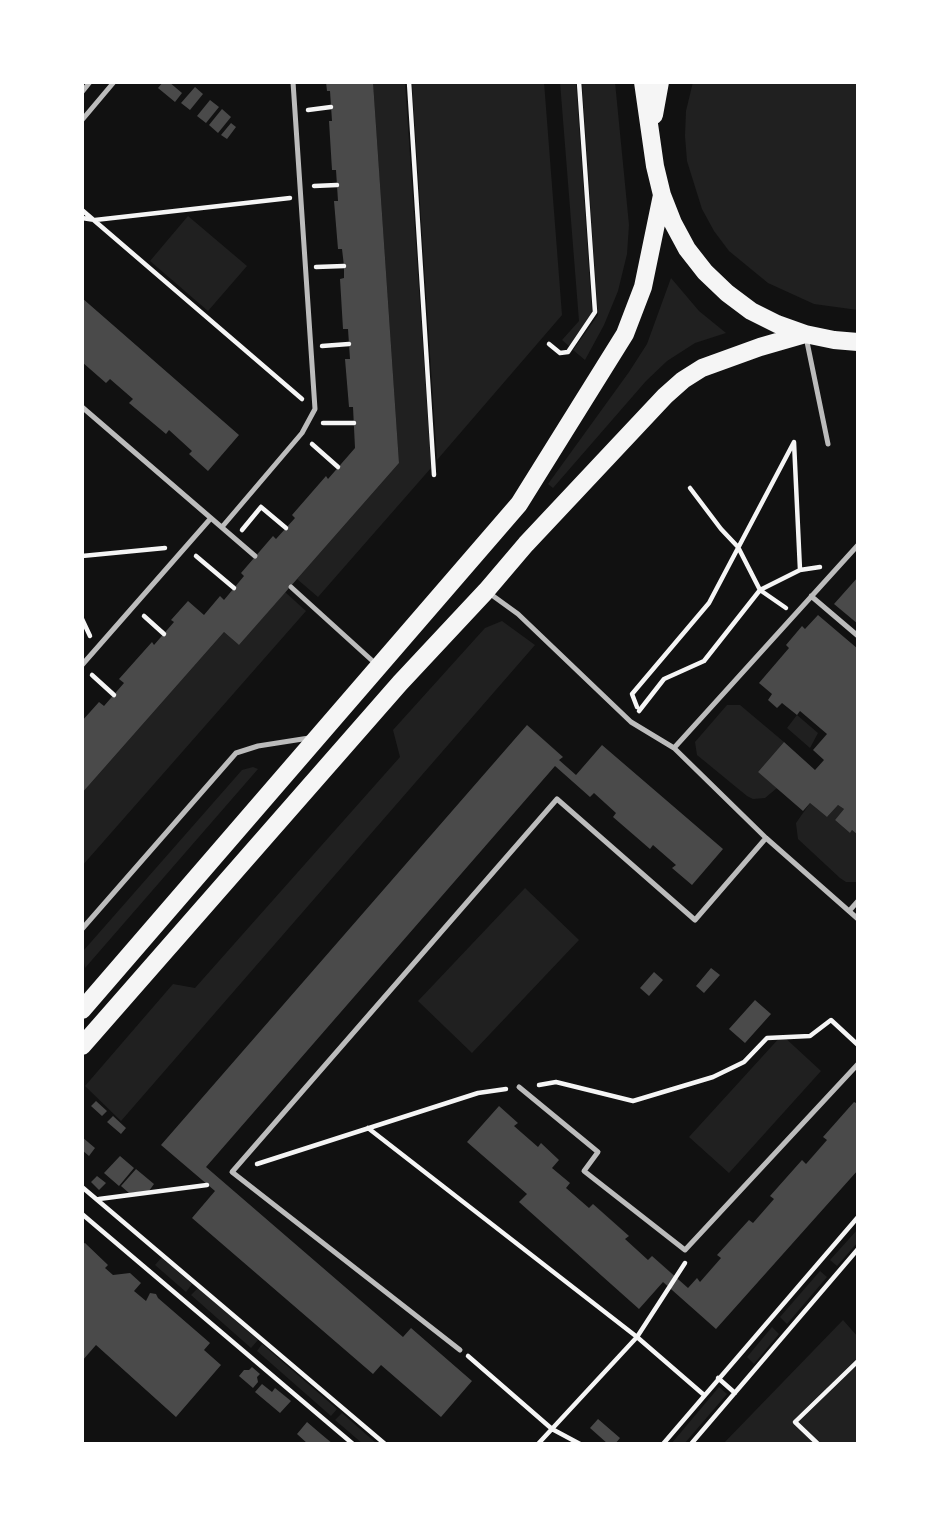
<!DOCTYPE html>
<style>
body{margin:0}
#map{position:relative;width:940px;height:1526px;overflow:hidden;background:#111;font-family:"Alegreya Sans",sans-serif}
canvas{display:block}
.frame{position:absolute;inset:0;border:84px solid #fff;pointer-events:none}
</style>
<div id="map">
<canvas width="940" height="1526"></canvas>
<div class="frame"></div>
</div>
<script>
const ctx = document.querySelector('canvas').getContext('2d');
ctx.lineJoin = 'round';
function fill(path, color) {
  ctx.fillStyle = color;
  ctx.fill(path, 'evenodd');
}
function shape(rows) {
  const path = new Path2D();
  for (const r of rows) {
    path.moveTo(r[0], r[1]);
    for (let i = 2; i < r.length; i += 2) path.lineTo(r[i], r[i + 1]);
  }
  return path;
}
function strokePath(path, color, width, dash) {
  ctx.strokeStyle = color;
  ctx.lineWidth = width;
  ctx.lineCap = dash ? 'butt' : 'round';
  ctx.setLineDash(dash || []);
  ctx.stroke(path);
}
fill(shape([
 [373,82,405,82,431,468,318,597,297,579,399,463],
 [412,82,544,82,562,315,437,460],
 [560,82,576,82,592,314,569,346,562,340,579,321],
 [582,82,615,82,629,225,627,254,618,291,604,325,585,360,573,350,598,315],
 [693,82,858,82,858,310,814,304,768,283,729,251,714,231,702,209,687,161,685,136,686,111],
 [188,216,247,266,208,311,150,261],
 [671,278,699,311,726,333,695,343,667,361,646,381,553,488,548,484,629,372,647,344],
 [285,592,306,611,82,866,82,793,224,632,239,645],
 [502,621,535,645,121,1121,85,1086,173,984,195,988,400,757,393,730,485,628],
 [727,705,740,705,784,742,758,772,777,788,765,798,753,799,747,796,697,755,695,742],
 [797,715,818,733,810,748,787,728],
 [253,767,258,769,85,968,83,957,84,950,242,770],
 [810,803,827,817,838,805,844,809,835,820,850,833,852,830,858,835,858,882,846,882,840,878,798,839,796,823],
 [525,888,579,940,472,1053,418,1001],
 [782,1035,821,1071,729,1173,689,1137],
 [858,1229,858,1242,837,1266,830,1260],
 [162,1257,192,1284,186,1292,155,1265],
 [820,1271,827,1277,787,1324,780,1317],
 [198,1288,258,1340,251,1348,191,1295],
 [843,1320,858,1337,858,1444,723,1444],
 [772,1327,779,1334,754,1364,747,1357],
 [262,1344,337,1409,331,1416,257,1351],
 [719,1387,727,1394,684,1444,671,1444],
 [342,1413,377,1444,378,1444,363,1444,335,1420]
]), '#202020');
fill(shape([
 [163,82,169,82,182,93,175,102,158,88],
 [326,82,373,82,399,463,239,645,224,632,82,793,82,721,99,702,104,706,124,683,119,679,152,642,154,645,174,622,171,620,188,601,204,615,220,596,224,600,244,576,241,573,273,536,276,539,295,518,292,515,326,476,328,479,355,448,353,407,349,407,345,359,350,359,348,329,343,329,340,279,344,278,344,266,342,249,338,249,334,201,338,201,336,170,332,170,329,121,332,121,330,91,327,91],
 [195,87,203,94,190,110,181,103],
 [210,100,219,107,206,123,197,116],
 [222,109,231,117,218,133,209,125],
 [231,123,236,127,227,139,221,135],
 [82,298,239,435,208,471,189,454,192,451,169,430,166,434,129,403,133,399,110,379,106,383,82,362],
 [858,577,858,624,834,604],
 [818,615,858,649,858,835,852,830,850,833,835,820,844,809,838,805,827,817,810,803,803,811,758,772,784,742,815,770,824,760,813,750,827,734,800,711,797,715,782,703,777,708,768,700,772,694,759,683,789,648,786,645,802,626,805,629],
 [527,725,563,757,559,760,576,775,602,745,723,849,692,885,672,868,676,865,653,845,650,849,613,817,616,813,594,793,590,797,555,766,206,1167,403,1337,411,1328,472,1381,441,1417,381,1365,373,1374,192,1218,215,1191,161,1145],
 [711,968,720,975,704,993,696,986],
 [654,972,663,980,649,996,640,988],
 [755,1000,771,1014,745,1043,729,1029],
 [96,1101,107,1111,102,1116,91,1106],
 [854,1102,858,1104,858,1170,716,1329,663,1282,639,1309,519,1202,527,1194,467,1142,499,1106,518,1123,514,1126,538,1147,541,1143,559,1160,552,1168,570,1183,566,1188,589,1208,593,1204,629,1236,625,1239,648,1260,652,1256,688,1288,697,1278,700,1282,721,1258,717,1255,749,1220,753,1223,774,1199,770,1196,802,1160,806,1164,827,1140,823,1137],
 [113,1116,126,1128,121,1134,107,1122],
 [82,1137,95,1148,89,1156,82,1150],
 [120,1156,134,1168,119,1186,104,1173],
 [136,1169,154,1184,149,1191,129,1193,121,1186],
 [97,1176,106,1183,99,1190,91,1182],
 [85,1243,108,1265,105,1268,113,1275,130,1273,141,1283,134,1291,146,1301,150,1293,156,1294,158,1298,210,1343,204,1350,221,1365,176,1417,96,1345,82,1361,82,1244],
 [252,1367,260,1374,257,1377,258,1382,253,1388,239,1376,244,1370,249,1370],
 [262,1384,272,1392,275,1388,291,1401,280,1413,255,1392],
 [598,1419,620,1438,615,1444,608,1444,590,1428],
 [307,1422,321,1434,333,1444,308,1444,297,1434]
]), '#4a4a4a');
strokePath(shape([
 [409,82,434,475],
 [308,110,331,107],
 [314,186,337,185],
 [82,210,302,399],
 [82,218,95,220,290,198],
 [316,267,344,266],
 [549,344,560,353,568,352,595,312,579,82],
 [322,346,349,344],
 [323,423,354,423],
 [312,444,338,467],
 [690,488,721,529,738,547,760,590,786,608],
 [261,507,286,528],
 [242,530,261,507],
 [82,556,165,548],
 [196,556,234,588],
 [144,616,164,634],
 [82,619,90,636],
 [92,675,114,695],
 [637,707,632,694,709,603,794,442,800,570,820,567],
 [639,711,664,679,704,661,760,590,800,570],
 [539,1085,556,1082,633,1101,713,1077,744,1062,767,1038,810,1036,831,1020,858,1045],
 [368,1128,637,1337,704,1395],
 [257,1164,478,1093,506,1089],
 [82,1187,385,1444],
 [99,1199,207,1185],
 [82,1214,353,1444],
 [468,1356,552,1429,580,1444],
 [718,1378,735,1393],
 [538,1444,637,1337,685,1263],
 [663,1444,858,1217],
 [691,1444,858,1249],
 [818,1444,795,1422,858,1361]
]), '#f5f5f5', 4.5);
strokePath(shape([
 [82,92,90,82],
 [82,120,114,82],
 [806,337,828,444],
 [82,407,255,556],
 [222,527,302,433,315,409,293,82],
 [291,587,377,665],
 [489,593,518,614,631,722,674,748,766,838,858,919],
 [811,596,858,636],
 [82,665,211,518],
 [674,748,858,545],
 [850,910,858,901],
 [82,929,236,753,258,746,309,738],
 [519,1087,598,1152,584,1171,685,1250,858,1064],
 [460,1350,232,1172,557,799,695,920,766,838]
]), '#bcbcbc', 5);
strokePath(shape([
 [643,82,655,166,662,195,673,223,687,249,705,272,727,293,751,311,777,324,805,334,834,340,858,342],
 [654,115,660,82],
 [82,1010,519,504,625,334,643,287,662,195],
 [82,1046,400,683,486,591,526,544,665,396,683,380,702,368,760,347,805,334]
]), '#f5f5f5', 18);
</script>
